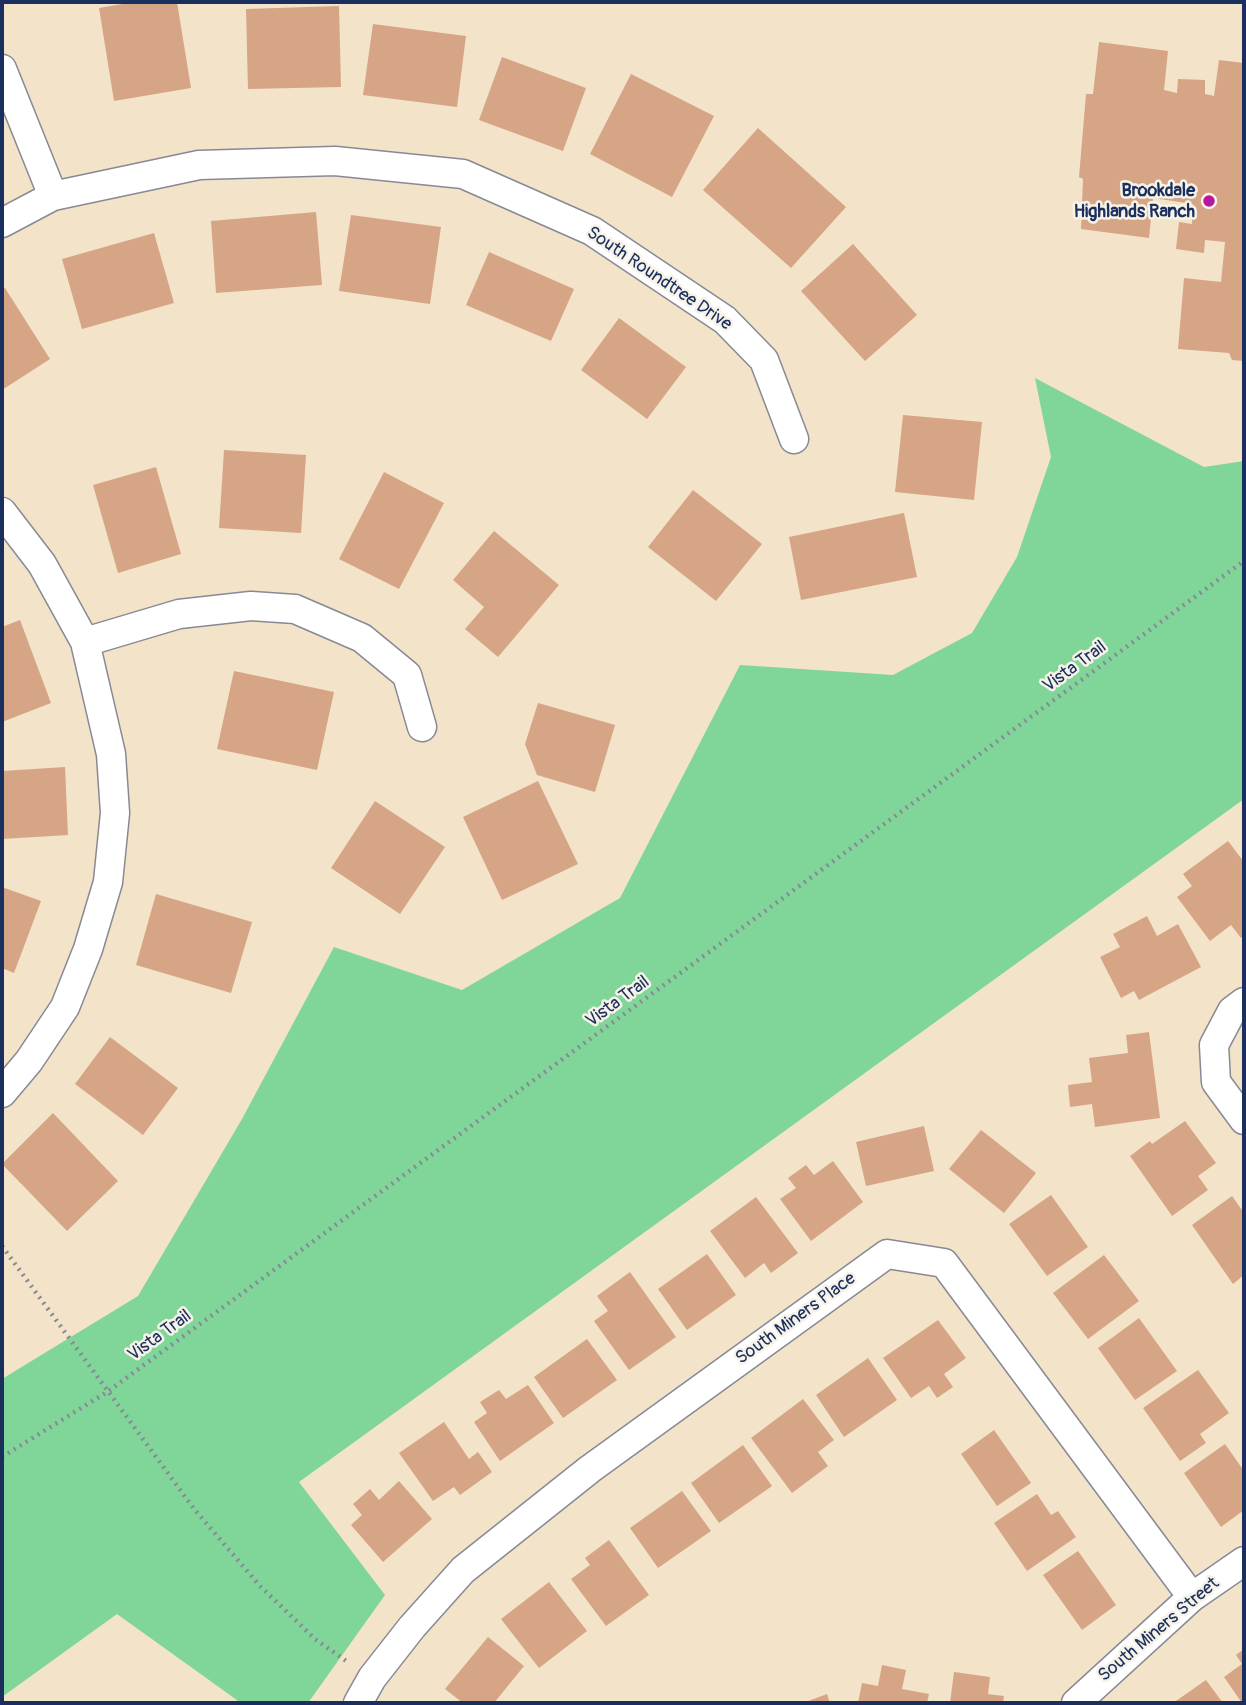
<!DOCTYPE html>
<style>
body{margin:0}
#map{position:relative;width:1246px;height:1705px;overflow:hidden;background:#f3e3c9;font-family:Pangolin,sans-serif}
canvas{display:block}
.frame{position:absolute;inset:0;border:4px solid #1b2f5e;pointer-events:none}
</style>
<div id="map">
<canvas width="1246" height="1705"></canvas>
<div class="frame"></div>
</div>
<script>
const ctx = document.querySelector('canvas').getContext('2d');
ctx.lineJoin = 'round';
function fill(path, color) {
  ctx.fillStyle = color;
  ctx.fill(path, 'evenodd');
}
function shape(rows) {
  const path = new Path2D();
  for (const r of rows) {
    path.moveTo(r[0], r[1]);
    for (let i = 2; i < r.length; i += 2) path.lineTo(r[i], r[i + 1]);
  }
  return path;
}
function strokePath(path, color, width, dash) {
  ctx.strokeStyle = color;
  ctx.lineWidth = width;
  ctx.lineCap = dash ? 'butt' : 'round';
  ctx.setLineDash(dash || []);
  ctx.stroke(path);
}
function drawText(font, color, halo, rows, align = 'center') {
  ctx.font = font + ' Pangolin,sans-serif';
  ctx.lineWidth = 5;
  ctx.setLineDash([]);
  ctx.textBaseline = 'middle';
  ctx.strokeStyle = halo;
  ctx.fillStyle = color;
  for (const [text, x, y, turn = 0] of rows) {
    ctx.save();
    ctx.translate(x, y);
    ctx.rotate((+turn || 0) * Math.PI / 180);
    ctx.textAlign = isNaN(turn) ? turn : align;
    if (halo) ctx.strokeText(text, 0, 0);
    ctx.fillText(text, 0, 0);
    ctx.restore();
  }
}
fill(shape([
 [1035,378,1204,467,1244,461,1244,799,299,1482,385,1595,308,1703,241,1703,117,1614,2,1697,2,1379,138,1296,242,1119,334,947,462,990,620,898,740,665,893,675,972,633,1017,557,1051,457]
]), '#80d699');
fill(shape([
 [134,2,177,2,191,88,114,101,99,8],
 [339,6,341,87,248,89,246,9],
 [373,24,466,36,457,107,363,95],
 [1099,42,1168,51,1164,90,1177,93,1178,79,1205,80,1205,94,1214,96,1219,60,1244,63,1244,361,1232,360,1229,353,1178,349,1184,278,1221,282,1225,242,1205,240,1204,253,1176,249,1179,222,1192,224,1193,204,1153,198,1149,238,1081,229,1083,179,1079,177,1086,94,1093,94],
 [502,57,586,88,563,151,479,120],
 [631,74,714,116,672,197,590,154],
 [758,128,846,207,791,268,703,190],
 [316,212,322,285,216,293,211,221],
 [351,215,441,227,430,304,339,291],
 [154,233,174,303,82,329,62,259],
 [853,244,917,315,865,361,801,291],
 [489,252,574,289,551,341,466,305],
 [5,288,50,359,2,390,2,290],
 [619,318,686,367,647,419,581,370],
 [903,415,982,422,974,500,895,492],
 [224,450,306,455,301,533,219,528],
 [156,467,181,554,118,573,93,485],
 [384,472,444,503,399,589,339,559],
 [693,490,762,544,716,601,648,547],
 [904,513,917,577,801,600,789,537],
 [494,531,559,585,498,657,465,629,484,607,453,580],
 [20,620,51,703,2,722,2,627],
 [234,671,334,692,317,770,217,749],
 [538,703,615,725,595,792,537,775,525,744],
 [65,767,68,835,2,839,2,771],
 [538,781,578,864,502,900,463,817],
 [375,801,445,847,400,914,331,868],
 [1228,841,1244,862,1244,935,1241,938,1231,925,1210,941,1177,897,1192,886,1183,874],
 [2,887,41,901,14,973,2,968],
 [156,894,252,922,231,993,136,965],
 [1147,916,1157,936,1178,924,1201,967,1139,1000,1134,991,1121,998,1100,957,1120,947,1113,934],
 [1149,1032,1160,1118,1095,1127,1092,1104,1070,1107,1068,1085,1092,1082,1089,1058,1128,1053,1126,1035],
 [110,1037,178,1088,143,1135,75,1084],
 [53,1113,118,1181,67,1231,2,1164],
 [1185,1121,1216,1163,1198,1176,1208,1190,1172,1216,1130,1156,1150,1141,1152,1144],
 [924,1126,934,1171,866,1186,856,1142],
 [981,1130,1036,1173,1004,1213,949,1169],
 [833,1161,863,1202,811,1241,780,1199,796,1188,788,1178,806,1165,814,1175],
 [1051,1195,1088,1247,1047,1276,1009,1224],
 [1232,1196,1244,1213,1244,1275,1233,1284,1192,1225],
 [756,1197,798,1253,771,1273,764,1263,745,1278,710,1231],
 [707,1254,736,1295,687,1330,658,1289],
 [1104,1255,1139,1301,1088,1339,1053,1293],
 [630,1272,676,1337,629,1370,594,1321,608,1311,597,1296],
 [1139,1318,1177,1371,1135,1400,1098,1348],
 [938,1320,966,1358,944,1374,953,1387,937,1398,929,1386,911,1398,883,1358],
 [587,1339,617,1380,563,1418,534,1377],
 [868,1358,897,1400,844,1437,816,1395],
 [1198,1370,1229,1413,1200,1434,1206,1443,1180,1461,1143,1408],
 [528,1385,554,1423,500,1461,474,1422,487,1413,480,1402,499,1390,506,1399],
 [803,1399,834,1440,818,1452,828,1466,792,1493,751,1438],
 [444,1422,469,1459,478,1452,492,1472,460,1495,454,1487,433,1501,399,1453],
 [994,1430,1031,1483,997,1506,961,1454],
 [1225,1444,1244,1471,1244,1510,1221,1527,1184,1473],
 [743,1445,772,1486,719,1523,691,1483],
 [399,1481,432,1519,383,1562,351,1525,362,1515,353,1504,370,1489,379,1500],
 [682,1491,711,1531,658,1568,630,1528],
 [1037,1494,1051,1515,1058,1511,1076,1537,1027,1571,994,1523],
 [609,1540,649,1595,606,1626,571,1579,590,1565,585,1558],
 [1078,1551,1116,1605,1082,1630,1043,1575],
 [549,1582,587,1631,539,1668,501,1619],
 [488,1637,524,1666,494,1703,463,1703,445,1689],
 [1244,1649,1244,1703,1242,1703,1224,1677,1242,1664,1236,1655],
 [882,1665,906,1670,902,1689,929,1694,927,1703,858,1703,862,1683,878,1686],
 [954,1672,990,1677,988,1694,1004,1696,1003,1703,950,1703],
 [1206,1680,1223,1703,1173,1703],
 [827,1694,830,1703,803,1703]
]), '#d6a585');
const street = shape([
 [2,69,53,196],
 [2,223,53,196,199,165,335,161,463,174,592,231,725,320,764,360,794,439],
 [2,512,42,564,85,642,111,754,115,813,108,882,88,949,65,1007,29,1061,2,1093],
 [85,642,179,614,251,606,295,609,362,638,407,675,422,727],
 [1244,1002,1232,1011,1214,1045,1216,1082,1244,1120],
 [358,1703,372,1678,412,1627,463,1570,590,1469,887,1254,944,1263,1192,1597],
 [1076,1703,1192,1597,1244,1561]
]);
strokePath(street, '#878994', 31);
strokePath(shape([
 [2,1246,194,1509,260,1586,315,1639,349,1663],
 [2,1457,107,1392,1244,561]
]), '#878994', 4.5, [2, 5]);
strokePath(street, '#fff', 28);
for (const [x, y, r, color] of [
 [1209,201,7,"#b5179e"]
]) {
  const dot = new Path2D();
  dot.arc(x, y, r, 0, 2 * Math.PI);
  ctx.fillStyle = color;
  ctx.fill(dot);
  strokePath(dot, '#f7f3e8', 2.5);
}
drawText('bold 18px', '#1b2f5e', '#f7f3e8', [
 ["Brookdale",1195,191],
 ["Highlands Ranch",1195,212]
], 'right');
drawText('18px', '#1b2f5e', '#f7f3e8', [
 ["South Roundtree Drive",659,279,34],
 ["Vista Trail",1075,667,-36],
 ["Vista Trail",618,1002,-36],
 ["South Miners Place",796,1319,-36],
 ["Vista Trail",160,1336,-36],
 ["South Miners Street",1159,1630,-40]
]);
</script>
